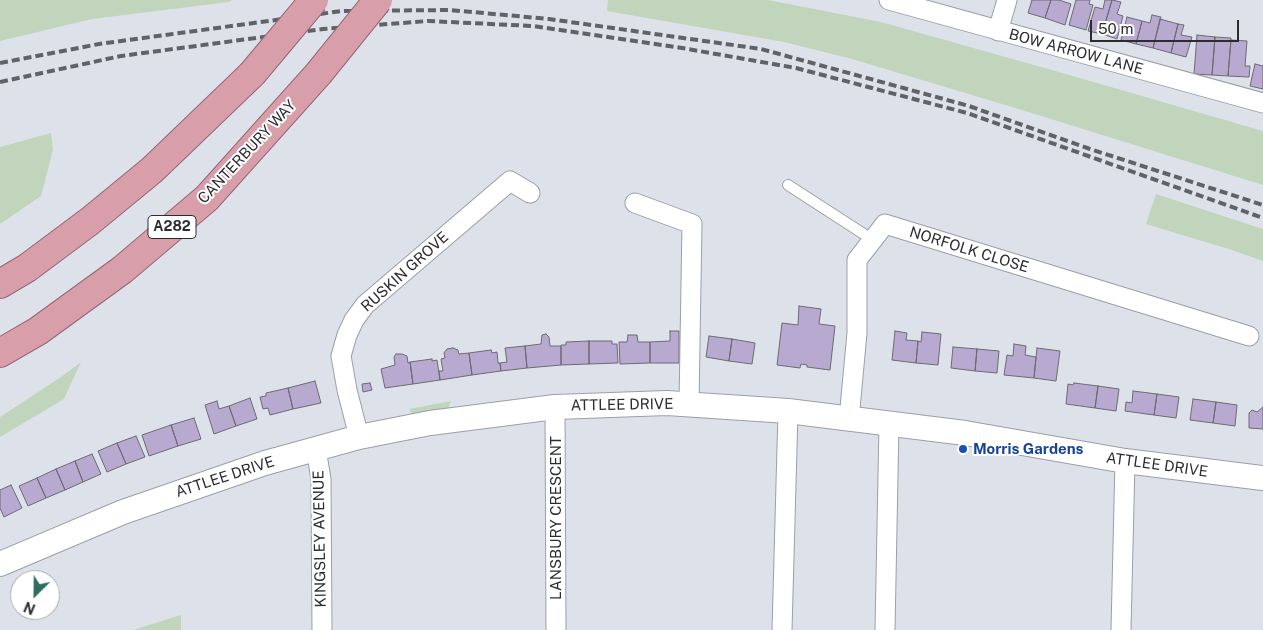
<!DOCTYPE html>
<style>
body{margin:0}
#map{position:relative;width:1263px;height:630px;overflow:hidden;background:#dde2ea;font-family:"Public Sans",sans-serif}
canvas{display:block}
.north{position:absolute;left:10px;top:570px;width:50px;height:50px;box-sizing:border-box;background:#fff;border:1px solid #aaabac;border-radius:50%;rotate:203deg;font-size:14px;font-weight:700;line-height:20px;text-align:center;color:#2b2c30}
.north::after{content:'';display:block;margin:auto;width:18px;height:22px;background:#2d6e5e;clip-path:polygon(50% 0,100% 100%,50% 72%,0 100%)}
.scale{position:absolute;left:1090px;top:20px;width:149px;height:22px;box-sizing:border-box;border:2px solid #2b2c30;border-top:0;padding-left:6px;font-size:15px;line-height:18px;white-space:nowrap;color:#2b2c30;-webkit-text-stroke:4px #fff;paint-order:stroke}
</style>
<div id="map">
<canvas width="1263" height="630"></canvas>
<div class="north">N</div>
<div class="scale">50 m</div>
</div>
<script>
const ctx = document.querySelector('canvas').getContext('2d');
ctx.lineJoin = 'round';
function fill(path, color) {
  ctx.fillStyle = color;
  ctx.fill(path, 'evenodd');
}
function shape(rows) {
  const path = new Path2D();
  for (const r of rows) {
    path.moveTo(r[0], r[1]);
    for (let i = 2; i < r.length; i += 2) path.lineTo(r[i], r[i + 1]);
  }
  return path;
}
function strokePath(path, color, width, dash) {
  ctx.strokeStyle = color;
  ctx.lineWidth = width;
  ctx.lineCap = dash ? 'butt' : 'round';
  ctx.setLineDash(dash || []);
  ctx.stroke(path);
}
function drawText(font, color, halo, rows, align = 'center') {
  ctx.font = font + ' "Public Sans",sans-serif';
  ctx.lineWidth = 4;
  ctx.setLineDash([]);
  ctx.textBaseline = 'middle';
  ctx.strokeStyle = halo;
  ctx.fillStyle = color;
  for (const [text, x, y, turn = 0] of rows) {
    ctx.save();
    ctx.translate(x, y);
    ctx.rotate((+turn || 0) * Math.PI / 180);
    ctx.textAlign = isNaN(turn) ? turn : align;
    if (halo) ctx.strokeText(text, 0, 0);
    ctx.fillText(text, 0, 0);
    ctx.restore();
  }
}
fill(shape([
 [0,0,232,0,229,2,92,19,0,41],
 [608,0,768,0,881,22,1059,72,1263,131,1263,185,1022,110,852,59,784,42,607,11],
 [51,133,53,150,41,196,0,224,0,147],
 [1156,194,1263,229,1263,261,1232,250,1146,224],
 [81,362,64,399,0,437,0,417,61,377],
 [451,401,448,409,413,416,409,409],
 [181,615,181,630,133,630]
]), '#c0d5bb');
const building = shape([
 [1032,0,1051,0,1045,18,1028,13,1032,0],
 [1051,0,1059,0,1071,4,1065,25,1045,18,1051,0],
 [1076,0,1090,0,1089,4,1093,5,1086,30,1069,25,1076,0],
 [1105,0,1112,0,1102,34,1088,31,1095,7,1103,9,1105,0],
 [1112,0,1121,2,1117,14,1123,16,1117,39,1102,34,1112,0],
 [1152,15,1161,17,1153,48,1136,44,1142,21,1150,23,1152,15],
 [1127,17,1142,21,1136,44,1121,40,1127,17],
 [1160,19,1178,24,1171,53,1153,48,1160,19],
 [1178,24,1184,25,1181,35,1192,37,1186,57,1171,53,1178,24],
 [1197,35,1215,37,1212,75,1194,74,1197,35],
 [1215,37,1231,38,1228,76,1212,75,1215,37],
 [1231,40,1247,41,1245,66,1250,66,1249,77,1228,76,1231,40],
 [1255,64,1263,66,1263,89,1250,86,1255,64],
 [799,306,821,309,819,324,835,326,830,370,807,367,807,365,801,364,800,368,777,365,782,323,798,325,799,306],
 [670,331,679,331,679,363,650,363,650,342,670,341,670,331],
 [895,331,907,333,906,340,918,341,916,363,892,360,895,331],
 [922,332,941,334,938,365,916,363,918,341,921,342,922,332],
 [546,334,549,337,550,346,561,346,561,365,527,368,525,346,541,344,542,335,546,334],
 [628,335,637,335,638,342,650,342,650,363,620,364,619,342,627,342,628,335],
 [709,336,732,339,729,361,706,357,709,336],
 [732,339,755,343,752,364,729,361,732,339],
 [589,341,612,341,612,344,617,344,618,363,589,364,589,341],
 [589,341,589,364,561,365,561,345,566,345,566,342,589,341],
 [1014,344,1026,346,1025,355,1036,357,1034,378,1004,375,1007,355,1013,356,1014,344],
 [525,346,527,368,501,371,500,363,507,362,505,348,525,346],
 [953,347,977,349,975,371,951,368,953,347],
 [453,348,458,350,459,354,469,353,472,375,440,380,439,371,443,371,441,359,445,358,444,353,447,349,453,348],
 [1037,348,1060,351,1056,381,1034,378,1037,348],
 [977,349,999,351,997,373,975,371,977,349],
 [491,350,492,353,497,352,498,363,500,363,501,371,472,375,469,353,491,350],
 [396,354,402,354,407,356,408,363,410,362,413,384,385,388,381,369,395,365,394,357,396,354],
 [432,359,432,361,437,360,440,380,413,384,410,362,432,359],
 [315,381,321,403,293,409,288,388,315,381],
 [370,383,372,390,363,392,362,384,370,383],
 [1074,383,1098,386,1095,408,1066,404,1068,384,1073,385,1074,383],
 [1098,386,1119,389,1116,411,1095,408,1098,386],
 [288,388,293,409,270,415,268,408,263,409,260,397,266,396,266,393,288,388],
 [1133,391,1157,394,1154,415,1125,411,1126,402,1132,403,1133,391],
 [1157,394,1179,397,1176,418,1154,415,1157,394],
 [250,398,257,419,236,426,229,406,250,398],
 [1193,399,1216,402,1213,423,1190,420,1193,399],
 [217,401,219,409,229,406,236,426,214,434,205,405,217,401],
 [1216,402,1237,405,1235,426,1213,423,1216,402],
 [1263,407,1263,429,1249,428,1249,413,1252,410,1257,412,1263,407],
 [194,418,201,439,178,446,171,425,194,418],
 [171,425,178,446,149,456,142,435,171,425],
 [136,436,145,457,126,464,117,443,136,436],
 [117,443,126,464,107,472,98,451,117,443],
 [92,454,101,474,83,482,75,461,92,454],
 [75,461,83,482,65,490,56,469,75,461],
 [56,469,65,490,46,498,37,478,56,469],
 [37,478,46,498,28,506,19,486,37,478],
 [11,485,22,508,4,517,0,508,0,490,11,485]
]);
fill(building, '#b7a9cf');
strokePath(building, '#6d6a72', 1);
const service = shape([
 [788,185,873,240]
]);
const minor = shape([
 [889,0,1263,103],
 [998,31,1007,0],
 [635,203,692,224,689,404],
 [555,407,556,630],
 [849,419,857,333,857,260,885,224,1249,336],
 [359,437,347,390,341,356,347,335,354,320,365,305,510,181,530,193],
 [316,449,321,479,322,630],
 [782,630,788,411],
 [885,630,889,424],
 [1121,630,1125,461]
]);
const tertiary = shape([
 [0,564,123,512,265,463,359,437,430,423,555,407,667,403,788,411,965,433,1125,461,1263,478]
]);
const trunk = shape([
 [0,284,27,268,90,221,152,170,252,74],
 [0,353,38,331,122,270,207,198,319,73]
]);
strokePath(service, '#9b9fa7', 12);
strokePath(minor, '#9b9fa7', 21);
strokePath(tertiary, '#9b9fa7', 26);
strokePath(trunk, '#956672', 30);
strokePath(service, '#fff', 10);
strokePath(minor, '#fff', 19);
strokePath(tertiary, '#fff', 24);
strokePath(trunk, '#d89eaa', 28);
strokePath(shape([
 [0,63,99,44,342,11,450,10,549,19,761,49,969,106,1090,149,1263,205],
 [0,82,121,56,323,29,428,21,533,26,682,48,796,68,967,113,1263,218]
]), '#606268', 4, [8, 4]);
const trunkBridge = shape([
 [319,73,378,0],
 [252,74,314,0]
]);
strokePath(trunkBridge, '#956672', 30, []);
strokePath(trunkBridge, '#d89eaa', 28);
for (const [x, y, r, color] of [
 [963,449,5,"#1a4fb4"]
]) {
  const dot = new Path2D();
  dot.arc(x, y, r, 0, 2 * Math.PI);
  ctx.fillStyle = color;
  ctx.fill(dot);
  strokePath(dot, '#fff', 2);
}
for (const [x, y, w] of [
 [172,227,48]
]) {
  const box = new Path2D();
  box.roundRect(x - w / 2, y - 11.5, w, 23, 4);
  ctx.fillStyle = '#fff';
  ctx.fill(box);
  strokePath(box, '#2b2c30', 1);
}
drawText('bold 14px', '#2b2c30', null, [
 ["A282",172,227]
]);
drawText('15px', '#2b2c30', '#fff', [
 ["BOW ARROW LANE",1076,52,15],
 ["CANTERBURY WAY",247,152,-47],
 ["NORFOLK CLOSE",969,250,17],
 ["RUSKIN GROVE",405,272,-42],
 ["ATTLEE DRIVE",622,405,-1],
 ["ATTLEE DRIVE",1157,465,8],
 ["ATTLEE DRIVE",225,477,-18],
 ["LANSBURY CRESCENT",556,518,-90],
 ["KINGSLEY AVENUE",320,539,-91]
]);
drawText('bold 15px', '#164399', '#fff', [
 ["Morris Gardens",973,449]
], 'left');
</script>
